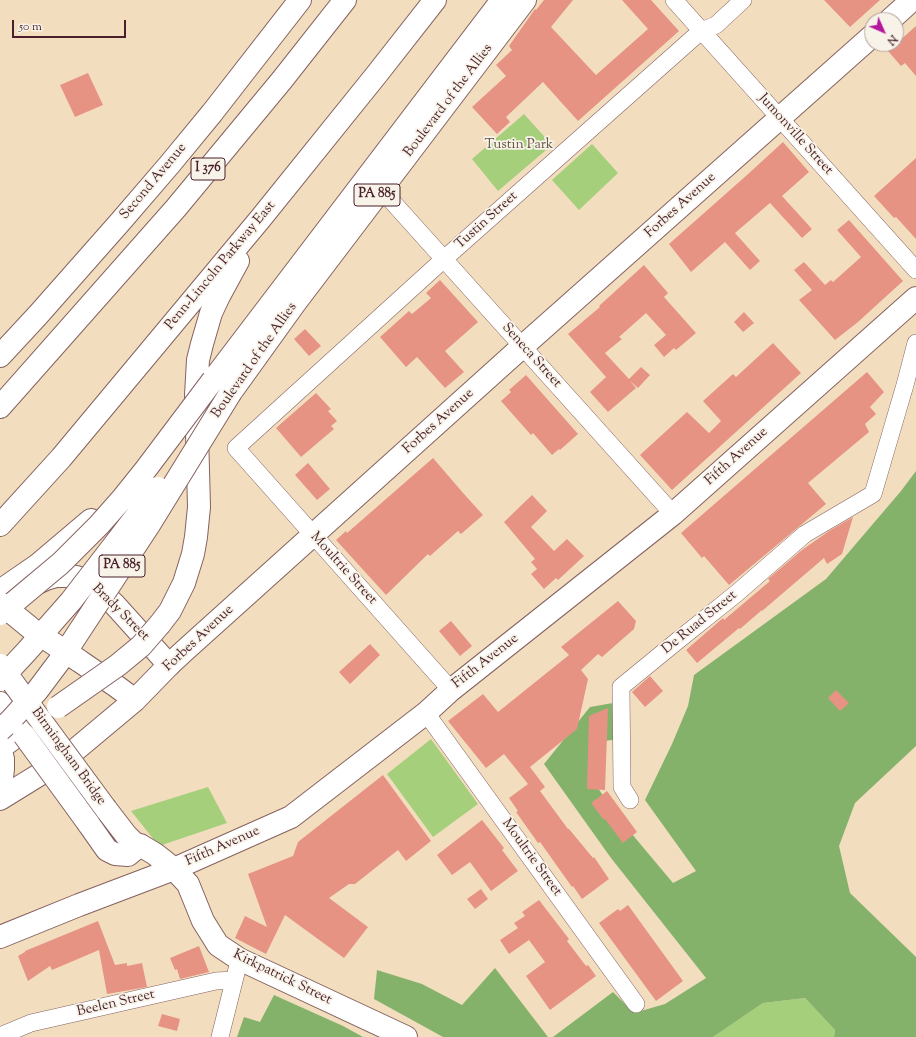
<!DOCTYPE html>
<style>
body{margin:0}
#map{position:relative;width:916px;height:1037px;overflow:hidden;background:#f3ddbf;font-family:"Sorts Mill Goudy",serif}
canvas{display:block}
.north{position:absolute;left:864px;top:12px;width:40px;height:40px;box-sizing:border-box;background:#f7f3e8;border:1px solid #b29e9c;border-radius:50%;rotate:135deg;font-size:11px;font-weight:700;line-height:16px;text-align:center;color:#4a1f2b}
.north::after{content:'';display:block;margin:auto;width:14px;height:18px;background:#b5179e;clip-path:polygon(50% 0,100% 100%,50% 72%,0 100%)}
.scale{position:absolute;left:12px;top:20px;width:114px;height:18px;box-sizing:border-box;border:2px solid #4a1f2b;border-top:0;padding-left:5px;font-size:12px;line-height:14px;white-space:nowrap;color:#4a1f2b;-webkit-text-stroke:3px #f7f3e8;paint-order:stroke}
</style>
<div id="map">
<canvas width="916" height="1037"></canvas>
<div class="north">N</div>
<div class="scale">50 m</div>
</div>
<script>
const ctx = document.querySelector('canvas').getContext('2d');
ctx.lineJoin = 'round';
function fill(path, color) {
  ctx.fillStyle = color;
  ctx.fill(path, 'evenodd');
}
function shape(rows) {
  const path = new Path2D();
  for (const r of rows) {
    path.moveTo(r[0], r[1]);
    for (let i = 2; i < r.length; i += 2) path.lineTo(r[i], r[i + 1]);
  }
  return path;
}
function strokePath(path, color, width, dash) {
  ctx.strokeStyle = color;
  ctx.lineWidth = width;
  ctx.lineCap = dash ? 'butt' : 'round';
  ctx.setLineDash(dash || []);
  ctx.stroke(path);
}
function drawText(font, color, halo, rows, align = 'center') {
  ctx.font = font + ' "Sorts Mill Goudy",serif';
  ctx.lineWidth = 3.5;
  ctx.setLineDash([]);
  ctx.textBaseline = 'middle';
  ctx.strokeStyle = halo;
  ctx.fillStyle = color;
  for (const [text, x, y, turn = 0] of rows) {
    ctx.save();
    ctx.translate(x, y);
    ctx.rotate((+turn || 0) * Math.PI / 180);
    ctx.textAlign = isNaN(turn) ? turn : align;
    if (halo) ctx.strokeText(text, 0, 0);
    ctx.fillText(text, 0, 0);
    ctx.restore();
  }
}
fill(shape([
 [524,114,552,145,498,191,472,159],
 [592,144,618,173,579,210,552,180],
 [431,739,478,804,433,837,387,774],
 [208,787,227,823,159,846,131,811],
 [805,998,835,1030,834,1037,713,1037,763,1003]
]), '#a5cf7b');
fill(shape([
 [916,471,916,746,855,803,839,846,850,893,916,957,916,1037,834,1037,835,1030,805,998,763,1003,713,1037,553,1037,613,992,634,1013,665,1004,706,978,611,858,544,764,590,707,613,703,613,740,594,742,594,782,616,815,673,883,696,871,645,800,672,744,688,706,694,675,826,579,901,491],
 [495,968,548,1037,443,1037,374,999,377,970,422,984,462,1005],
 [274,995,343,1026,363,1037,237,1037,244,1017,260,1022]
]), '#84b26b');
fill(shape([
 [544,0,573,0,551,27,596,75,648,29,622,0,651,0,679,31,578,121,543,82,506,117,510,122,497,134,472,107,506,76,496,65,512,50,509,46,535,9,536,10],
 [824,0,880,0,850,27],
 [916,26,916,76,905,63,901,66,888,51],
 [88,73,103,105,75,117,60,85],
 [783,142,809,172,782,196,812,229,802,238,770,203,735,233,760,261,750,270,725,242,691,272,669,244,747,175],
 [916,158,916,239,896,217,894,218,874,196],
 [849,220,903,281,858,322,835,340,799,300,812,290,794,270,804,262,825,285,831,280,833,282,861,257,837,230],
 [644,265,668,293,664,297,696,333,676,350,674,348,664,357,654,345,666,335,646,313,619,337,622,339,605,353,629,379,641,367,650,375,638,388,630,381,636,388,608,412,590,392,606,377,568,334,600,307,599,306],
 [440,280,478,322,445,351,464,372,445,388,417,357,406,367,380,337,409,311,412,314,431,298,426,293],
 [744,312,754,323,743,332,734,322],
 [305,329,321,346,309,356,294,339],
 [773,343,801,373,672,490,640,455,687,412,709,433,721,421,703,401,733,374,736,377],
 [867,372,884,392,870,407,876,414,865,424,869,432,808,483,826,504,729,585,704,556,702,558,681,533],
 [526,375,578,434,560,450,559,449,552,455,533,433,531,435,501,401,511,392,509,390],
 [316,393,331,409,328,411,337,421,331,426,334,429,301,457,276,428],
 [433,458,464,494,483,515,461,534,458,531,430,556,428,554,386,595,336,540,346,531,347,533],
 [308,463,330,489,317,500,295,475],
 [532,495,547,511,531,527,554,551,567,539,584,556,558,580,556,578,544,589,531,574,537,569,531,562,535,559,504,522],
 [853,517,842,554,827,564,824,558,762,611,762,610,740,629,739,628,697,663,686,650,723,618,724,620,770,581,768,579,802,550,829,531],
 [618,601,636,621,634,629,602,657,598,654,581,670,588,679,577,729,530,767,545,787,540,791,568,829,569,829,593,858,594,857,609,879,582,899,573,886,572,887,540,842,538,843,516,812,518,811,509,798,528,784,504,754,486,768,448,721,483,694,498,712,569,655,561,647],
 [451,621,472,646,460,656,439,631],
 [370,644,380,655,350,684,339,672],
 [650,676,663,691,645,707,632,692],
 [836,690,849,703,840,711,828,698],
 [608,708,605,790,587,789,589,716],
 [383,775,431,841,406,861,398,850,355,884,349,884,329,898,368,927,344,958,285,915,266,954,235,938,245,916,267,927,248,874,293,856,298,842],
 [607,791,637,832,623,843,605,819,604,820,591,803],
 [482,820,504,848,502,850,518,871,491,891,470,862,452,875,437,855],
 [481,889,488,899,475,909,467,899],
 [539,900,569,939,567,941,586,966,588,965,596,976,550,1010,526,976,545,962,529,940,509,954,500,940,518,928,514,923,525,916,522,912],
 [628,905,683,981,656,1001,599,923,618,909,620,911],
 [98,921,115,965,127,963,127,966,142,963,147,987,107,994,99,950,52,970,50,966,28,981,18,956,25,952,25,951],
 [199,946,209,972,180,979,177,969,175,970,170,958],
 [162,1014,180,1019,177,1031,158,1026]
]), '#e79384');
const street = shape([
 [674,0,916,270],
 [389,198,673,514],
 [451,690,236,448,444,259,692,39,701,31,716,25,743,0],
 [426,713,636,1004],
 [630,800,622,787,621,687,676,642,737,593,805,534,873,494,905,385,916,343],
 [0,1036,31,1023,216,981,234,980],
 [220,1037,237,969]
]);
const secondary = shape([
 [0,356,38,315,121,221,170,164,212,113,300,0],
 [35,584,46,579,56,576,66,576,76,577,85,580,95,586,115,605,169,665],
 [174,869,188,884,203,921,218,945,239,959,406,1037]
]);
const primary = shape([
 [890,20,912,0],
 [78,660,116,686,135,700],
 [0,703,23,734],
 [0,748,3,759,3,769,0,795],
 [0,799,55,765,74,751,135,700,169,665,183,652,513,355,872,36],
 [106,809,126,835,135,844,140,845,155,854,174,869],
 [88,823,107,850,115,854,128,855,140,845],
 [0,937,79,905,174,869,291,817,426,713,451,690,673,514,916,298]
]);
const highway = shape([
 [213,380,502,0],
 [231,392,295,303,525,0],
 [0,407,176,208,282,80,345,0],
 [0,525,61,458,261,218,377,74,435,0],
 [0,591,39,564,91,520],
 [160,624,170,611,184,583,193,554,196,537,199,507,196,395,198,360,202,344,211,313,219,296,238,261],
 [0,748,38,721]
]);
strokePath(street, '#85625f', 18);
strokePath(secondary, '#85625f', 24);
strokePath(primary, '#85625f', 24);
strokePath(highway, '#85625f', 24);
strokePath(street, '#fff', 17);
strokePath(secondary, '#fff', 22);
strokePath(primary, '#fff', 22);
strokePath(highway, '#fff', 22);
const primaryBridge = shape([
 [0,603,33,630,78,660],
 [0,665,106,809],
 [24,735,88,823]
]);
const highwayBridge = shape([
 [0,614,61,563,99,525,122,499,146,469,213,380],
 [0,680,27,651,71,601,158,488],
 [58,707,118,665,141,646,160,624],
 [0,730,10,721,37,691,61,659,149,525,231,392]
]);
strokePath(primaryBridge, '#85625f', 24, []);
strokePath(highwayBridge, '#85625f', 24, []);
strokePath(primaryBridge, '#fff', 22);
strokePath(highwayBridge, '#fff', 22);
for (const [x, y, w] of [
 [208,169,34],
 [377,195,46],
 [122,566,46]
]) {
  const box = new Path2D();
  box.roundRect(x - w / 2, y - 11, w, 22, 3);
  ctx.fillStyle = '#f7f3e8';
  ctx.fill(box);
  strokePath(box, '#4a1f2b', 1);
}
drawText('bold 13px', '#4a1f2b', null, [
 ["I 376",208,169],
 ["PA 885",377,195],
 ["PA 885",122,566]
]);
drawText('14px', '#4a1f2b', '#f7f3e8', [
 ["Boulevard of the Allies",449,101,-53],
 ["Jumonville Street",795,135,48],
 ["Second Avenue",154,182,-50],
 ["Forbes Avenue",681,206,-42],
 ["Tustin Street",487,221,-42],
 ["Penn-Lincoln Parkway East",221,266,-50],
 ["Seneca Street",531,356,48],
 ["Boulevard of the Allies",255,361,-55],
 ["Forbes Avenue",439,422,-42],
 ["Fifth Avenue",737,457,-42],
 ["Moultrie Street",343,569,48],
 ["Brady Street",120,613,45],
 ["De Ruad Street",700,623,-39],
 ["Forbes Avenue",199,639,-43],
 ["Fifth Avenue",486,662,-38],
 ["Birmingham Bridge",68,757,54],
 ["Fifth Avenue",223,847,-24],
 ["Moultrie Street",531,858,54],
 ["Kirkpatrick Street",282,978,26],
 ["Beelen Street",116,1004,-13]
]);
drawText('14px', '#655443', '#f7f3e8', [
 ["Tustin Park",519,146]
]);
</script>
